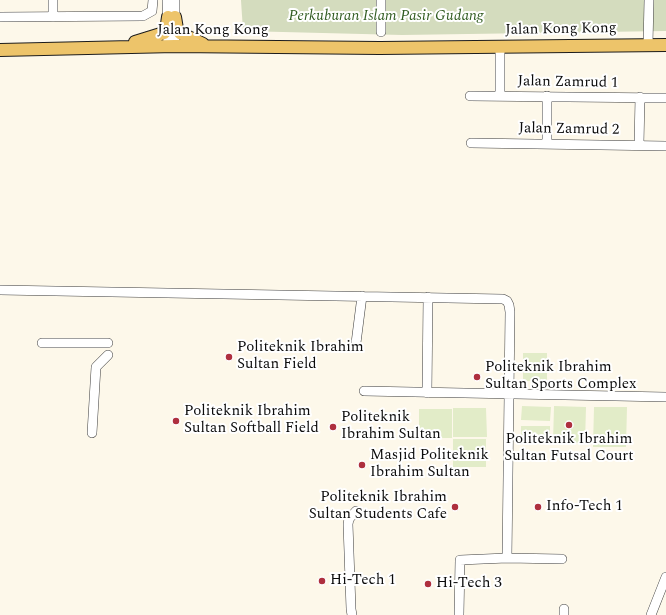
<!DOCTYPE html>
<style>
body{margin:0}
canvas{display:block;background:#fdf8ea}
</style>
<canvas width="666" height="615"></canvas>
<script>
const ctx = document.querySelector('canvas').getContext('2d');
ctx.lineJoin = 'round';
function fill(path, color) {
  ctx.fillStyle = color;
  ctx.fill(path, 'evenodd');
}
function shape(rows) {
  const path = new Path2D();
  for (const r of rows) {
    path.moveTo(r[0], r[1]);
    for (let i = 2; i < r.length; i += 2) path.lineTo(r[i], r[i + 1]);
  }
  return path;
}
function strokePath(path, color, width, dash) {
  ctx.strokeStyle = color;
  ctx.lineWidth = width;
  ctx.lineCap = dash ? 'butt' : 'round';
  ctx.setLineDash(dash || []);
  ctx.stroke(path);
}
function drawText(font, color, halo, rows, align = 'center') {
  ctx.font = font + ' Spectral,serif';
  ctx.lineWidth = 4;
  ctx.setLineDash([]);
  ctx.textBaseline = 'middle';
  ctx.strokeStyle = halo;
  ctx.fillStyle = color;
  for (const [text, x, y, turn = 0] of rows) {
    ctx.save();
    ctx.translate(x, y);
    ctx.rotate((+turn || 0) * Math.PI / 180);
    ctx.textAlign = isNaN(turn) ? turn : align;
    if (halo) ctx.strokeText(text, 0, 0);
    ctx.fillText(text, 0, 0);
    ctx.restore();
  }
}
fill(shape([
 [241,0,666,0,666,31,402,35,243,31]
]), '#d4dcbe');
fill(shape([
 [523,353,547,353,547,381,523,381],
 [522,406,551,407,550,421,521,420],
 [554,406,586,407,585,443,553,443],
 [594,407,627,407,626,447,593,447],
 [453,408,486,408,487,437,453,437],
 [419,409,452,409,452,438,419,438],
 [521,426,550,426,550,440,521,439],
 [453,439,486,439,486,467,453,467]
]), '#e2ecc8');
const minor = shape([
 [53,0,53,17],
 [167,0,168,46],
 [175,0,175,46],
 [0,17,143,16,152,11,153,0],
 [381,32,381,0],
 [648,45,649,0],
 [500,46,500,96],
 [470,96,666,98],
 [471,143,666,146],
 [547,144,547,96],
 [639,145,640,97],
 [0,290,503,299,507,301,509,305,510,312,507,558],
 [42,343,108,343],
 [356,343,362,296],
 [364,391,666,397],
 [427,393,428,297],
 [92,433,96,367,108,355],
 [564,609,564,615],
 [352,615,351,609,348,524,349,519,356,511],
 [459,615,460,560,507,558,562,559],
 [651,615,666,577]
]);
const major = shape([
 [175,17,177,29,180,33,203,44],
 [135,42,164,33,166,31,168,17],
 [0,50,175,46,380,48,666,45]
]);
strokePath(minor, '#3e3e3e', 10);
strokePath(major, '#1c1c1c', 14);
strokePath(minor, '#fff', 9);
strokePath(major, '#edc46a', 12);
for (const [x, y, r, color] of [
 [229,357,4,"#ae2f3e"],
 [477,377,4,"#ae2f3e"],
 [176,421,4,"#ae2f3e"],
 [569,425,4,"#ae2f3e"],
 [333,427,4,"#ae2f3e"],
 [362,465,4,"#ae2f3e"],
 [455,507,4,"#ae2f3e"],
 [538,507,4,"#ae2f3e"],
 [322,581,4,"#ae2f3e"],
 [428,584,4,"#ae2f3e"]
]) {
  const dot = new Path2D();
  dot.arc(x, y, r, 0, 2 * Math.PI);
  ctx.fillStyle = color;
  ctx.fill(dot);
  strokePath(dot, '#fff', 1.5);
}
drawText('italic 15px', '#315c21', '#fff', [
 ["Perkuburan Islam Pasir Gudang",386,17]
]);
drawText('15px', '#0b0b0b', '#fff', [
 ["Jalan Kong Kong",561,30,-1],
 ["Jalan Kong Kong",213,31],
 ["Jalan Zamrud 1",568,83,1],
 ["Jalan Zamrud 2",569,130,1]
]);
drawText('15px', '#0b0b0b', '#fff', [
 ["Politeknik Ibrahim",237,348],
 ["Sultan Field",237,365],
 ["Politeknik Ibrahim",485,368],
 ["Sultan Sports Complex",485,385],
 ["Politeknik Ibrahim",184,412],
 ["Sultan Softball Field",184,429],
 ["Politeknik",341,418],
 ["Ibrahim Sultan",341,435],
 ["Politeknik Ibrahim",569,440,"center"],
 ["Sultan Futsal Court",569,457,"center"],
 ["Masjid Politeknik",370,456],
 ["Ibrahim Sultan",370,473],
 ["Politeknik Ibrahim",447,498,"right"],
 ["Sultan Students Cafe",447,515,"right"],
 ["Info-Tech 1",546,507],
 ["Hi-Tech 1",330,581],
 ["Hi-Tech 3",436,584]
], 'left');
</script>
